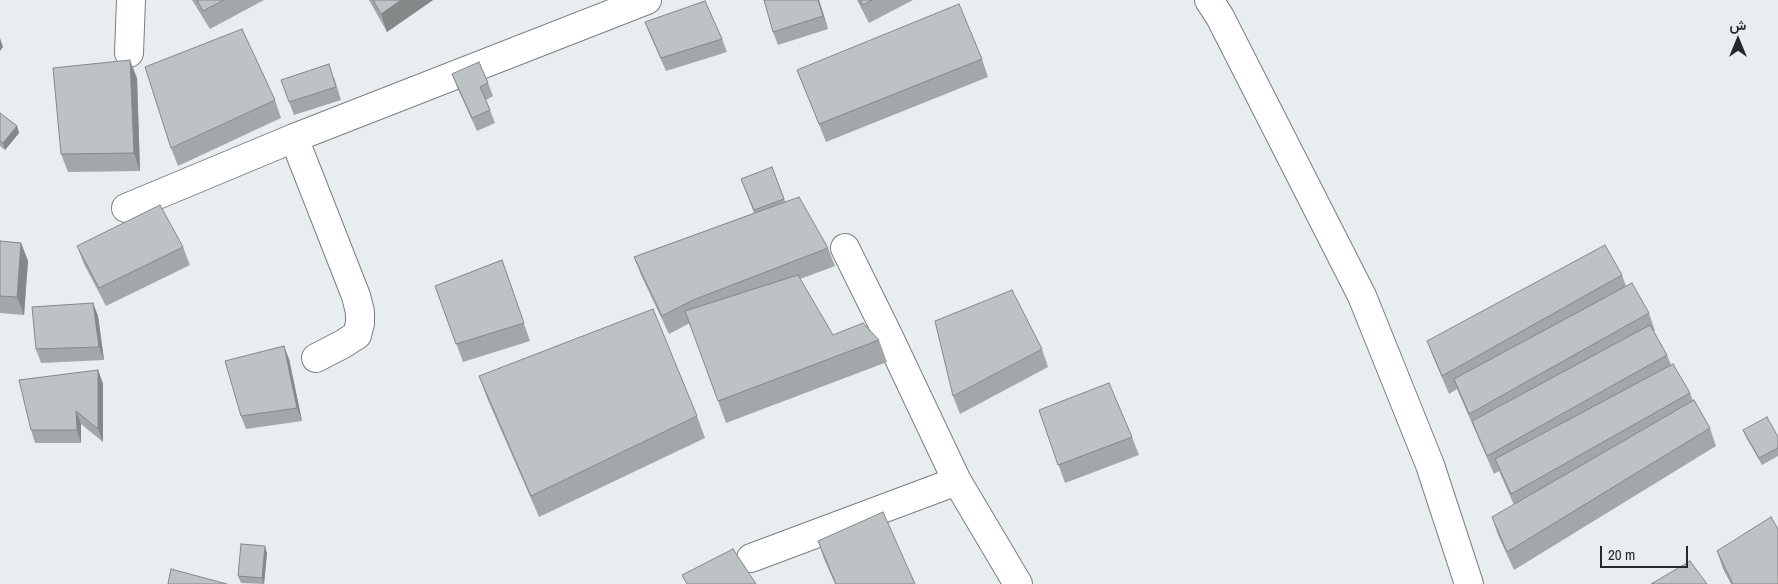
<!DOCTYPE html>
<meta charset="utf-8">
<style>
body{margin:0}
#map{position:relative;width:1778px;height:584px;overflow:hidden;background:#e8edf0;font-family:"Archivo Narrow",Vazirmatn,sans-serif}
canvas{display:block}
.north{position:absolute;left:1713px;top:15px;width:50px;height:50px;-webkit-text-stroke:4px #e8edf0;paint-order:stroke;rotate:0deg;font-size:14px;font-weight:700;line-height:20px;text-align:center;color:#262829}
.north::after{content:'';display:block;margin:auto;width:18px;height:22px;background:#262829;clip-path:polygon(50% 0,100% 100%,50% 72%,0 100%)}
.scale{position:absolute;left:1600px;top:546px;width:88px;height:22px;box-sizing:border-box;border:2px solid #262829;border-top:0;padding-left:6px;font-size:15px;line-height:18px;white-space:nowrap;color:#262829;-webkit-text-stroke:4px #e8edf0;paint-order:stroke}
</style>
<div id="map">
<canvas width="1778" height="584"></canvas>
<div class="north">ش</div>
<div class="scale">20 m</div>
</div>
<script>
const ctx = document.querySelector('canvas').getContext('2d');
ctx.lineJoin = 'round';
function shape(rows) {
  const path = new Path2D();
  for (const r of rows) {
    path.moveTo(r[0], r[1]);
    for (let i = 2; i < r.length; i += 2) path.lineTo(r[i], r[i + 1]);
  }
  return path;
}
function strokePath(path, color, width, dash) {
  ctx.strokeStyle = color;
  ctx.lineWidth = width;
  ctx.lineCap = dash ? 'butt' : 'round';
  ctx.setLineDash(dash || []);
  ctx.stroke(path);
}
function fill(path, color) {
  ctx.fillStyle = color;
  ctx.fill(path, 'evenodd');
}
const minor = shape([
 [1209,0,1220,17,1362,296,1430,465,1469,584],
 [129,53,131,0],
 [294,138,356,296,360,312,360,323,357,335,343,344,316,358],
 [126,208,294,138,647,0],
 [845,248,887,333,957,481,1018,584],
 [751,558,957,481]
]);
strokePath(minor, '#7a7e81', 30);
strokePath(minor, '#fff', 28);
fill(shape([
 [192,0,264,0,210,29],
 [369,0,433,0,387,32],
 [819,0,828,29,778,45,773,32],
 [857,0,913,0,869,23],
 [645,22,722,39,727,52,666,71,650,35],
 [982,59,988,77,826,142,797,70],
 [452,74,488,83,493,96,486,100,495,123,477,131,457,87],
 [334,77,341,100,294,115,289,102],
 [137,78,140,171,68,172,61,154],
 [275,100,281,118,178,166,171,148],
 [0,113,17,126,19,133,5,150,0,146],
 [772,167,785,201,828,248,835,266,800,279,833,335,879,340,887,362,726,423,690,323,669,334,641,275,634,257,754,213,741,179],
 [0,241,21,243,28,261,24,315,0,313],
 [77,246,183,247,190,265,106,306,84,264],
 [502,260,530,341,463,362,435,286],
 [1622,275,1626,286,1649,313,1655,331,1654,332,1667,355,1671,365,1690,393,1693,401,1710,428,1716,446,1514,570,1498,535,1492,517,1514,505,1499,471,1494,474,1457,389,1449,394,1434,359,1427,341],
 [93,303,98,316,104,360,41,363,36,349],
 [1042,349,1048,367,960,414,953,396],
 [289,359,302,421,246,429,241,416],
 [98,370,103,384,103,442,81,424,81,443,35,443,31,430],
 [479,376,697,416,705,438,539,517,487,398],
 [1039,410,1132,437,1139,455,1065,483],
 [1743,430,1778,437,1778,456,1762,465,1746,437],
 [818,541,915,584,835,584,824,559],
 [1717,551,1778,584,1731,584,1723,569],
 [267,553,264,584,241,583,238,576]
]), '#a3a7a9');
fill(shape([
 [401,0,433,0,387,32,381,14],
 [818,0,819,0,828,29,823,16],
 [0,38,3,47,0,51],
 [130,60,137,78,140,171,134,153],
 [17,126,19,133,5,150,3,143],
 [21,243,28,261,24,315,17,297],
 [93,303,98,316,104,360,99,347],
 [284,346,289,359,302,421,297,408],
 [98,370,103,384,103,442,98,429],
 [76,411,81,424,81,443,77,430],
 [265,546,267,553,264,584,262,578]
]), '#848889');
const building = shape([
 [197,0,224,0,203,11,197,0],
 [373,0,401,0,381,14,373,0],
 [764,0,818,0,823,16,773,32,764,0],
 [860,0,872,0,863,5,860,0],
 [705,1,722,39,661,58,645,22,705,1],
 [959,4,982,59,819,124,797,70,959,4],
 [242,29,275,100,171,148,145,67,242,29],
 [130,60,134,153,61,154,53,68,130,60],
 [479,62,488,83,480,87,490,110,472,118,452,74,479,62],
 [329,64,336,87,289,102,281,80,329,64],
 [0,113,17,126,3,143,0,141,0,113],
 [772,167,784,199,754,210,741,179,772,167],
 [799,197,828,248,693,300,662,316,634,257,799,197],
 [160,205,183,247,99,288,77,246,160,205],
 [0,241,21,243,17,297,0,296,0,241],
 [1605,245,1622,275,1442,376,1427,341,1605,245],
 [502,260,524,323,456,344,435,286,502,260],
 [798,275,833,335,863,323,879,340,718,401,685,311,798,275],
 [1632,283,1649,313,1469,414,1454,379,1632,283],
 [1012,290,1042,349,953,396,935,321,1012,290],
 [93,303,99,347,36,349,32,307,93,303],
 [653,309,697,416,531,496,479,376,653,309],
 [1650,325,1667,355,1487,456,1472,421,1650,325],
 [284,346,297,408,241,416,225,361,284,346],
 [1673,364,1690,393,1511,494,1495,459,1673,364],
 [98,370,98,429,76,411,77,430,31,430,19,380,98,370],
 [1109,383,1132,437,1058,465,1039,410,1109,383],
 [1694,400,1710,428,1507,552,1492,517,1694,400],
 [1767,417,1778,437,1778,448,1759,458,1743,430,1767,417],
 [883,512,915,584,836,584,818,541,883,512],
 [1771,517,1778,529,1778,584,1733,584,1717,551,1771,517],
 [241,544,265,546,262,578,238,576,241,544],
 [733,549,756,584,687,584,682,575,733,549],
 [1690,561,1707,584,1651,584,1690,561],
 [171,569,227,584,168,584,171,569]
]);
fill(building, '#bdc2c4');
strokePath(building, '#848889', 1);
</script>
